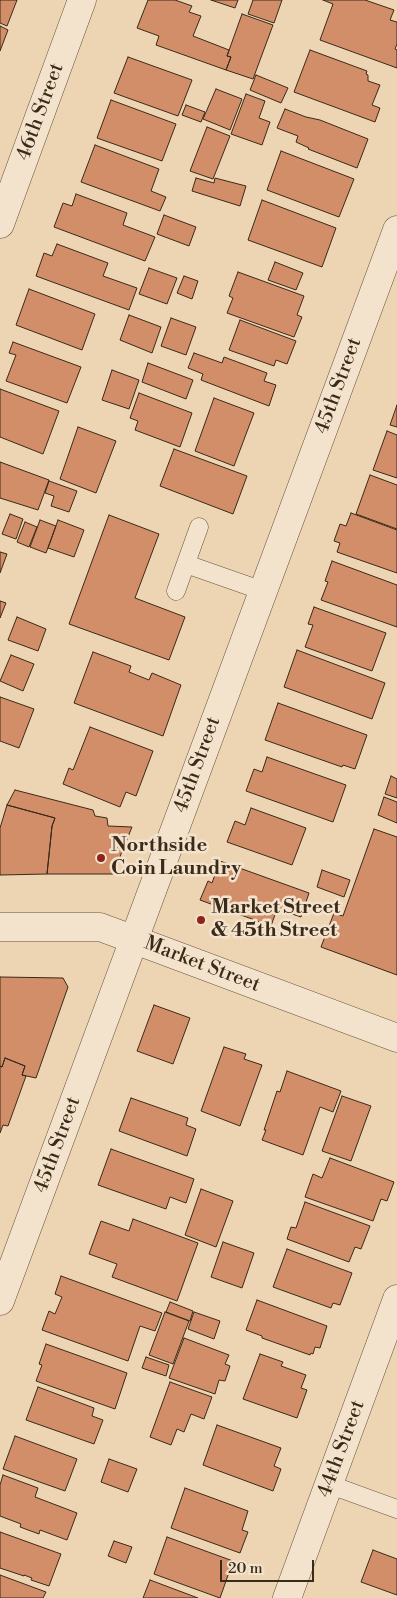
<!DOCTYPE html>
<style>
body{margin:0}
#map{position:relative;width:397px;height:1598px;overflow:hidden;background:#edd4b2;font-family:"Libre Bodoni",serif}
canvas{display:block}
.scale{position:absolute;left:220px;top:1560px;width:94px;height:22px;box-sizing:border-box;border:2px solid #3a2a19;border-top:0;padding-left:6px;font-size:15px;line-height:18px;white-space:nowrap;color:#3a2a19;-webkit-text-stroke:4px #f3e3cd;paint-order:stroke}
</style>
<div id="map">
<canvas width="397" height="1598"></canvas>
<div class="scale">20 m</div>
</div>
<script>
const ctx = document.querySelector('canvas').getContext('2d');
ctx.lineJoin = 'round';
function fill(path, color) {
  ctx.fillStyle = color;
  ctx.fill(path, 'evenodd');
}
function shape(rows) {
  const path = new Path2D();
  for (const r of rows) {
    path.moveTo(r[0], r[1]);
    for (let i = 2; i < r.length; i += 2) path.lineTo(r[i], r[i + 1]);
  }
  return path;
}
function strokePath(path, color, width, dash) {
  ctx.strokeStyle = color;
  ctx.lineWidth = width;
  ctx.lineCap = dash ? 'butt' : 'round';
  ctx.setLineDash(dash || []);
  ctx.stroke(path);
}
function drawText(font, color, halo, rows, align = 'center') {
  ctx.font = font + ' "Libre Bodoni",serif';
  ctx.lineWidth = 5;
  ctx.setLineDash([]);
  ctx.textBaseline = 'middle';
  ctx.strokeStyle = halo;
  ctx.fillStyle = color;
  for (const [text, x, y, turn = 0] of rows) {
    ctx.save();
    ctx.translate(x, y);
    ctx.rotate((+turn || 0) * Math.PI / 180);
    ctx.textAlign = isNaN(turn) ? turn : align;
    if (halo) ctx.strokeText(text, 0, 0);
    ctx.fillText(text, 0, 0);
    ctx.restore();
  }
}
const building = shape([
 [0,0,17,0,7,26,0,23,0,0],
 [148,0,175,0,192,6,189,12,201,16,193,36,229,50,227,56,231,57,226,70,156,45,159,36,137,28,148,0],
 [211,0,238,0,235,8,211,0],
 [253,0,282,0,274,23,248,14,253,0],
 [323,0,365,0,394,10,390,20,397,22,397,44,395,49,397,50,397,68,320,40,333,4,323,0],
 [242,14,273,25,253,79,226,70,231,57,227,56,242,14],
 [0,26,8,30,0,51,0,26],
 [310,50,367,71,366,74,368,75,368,81,380,85,372,105,380,108,375,122,294,92,310,50],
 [128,57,192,80,178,116,114,93,128,57],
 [256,75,288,88,281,103,250,90,256,75],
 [216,89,242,99,230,130,203,119,216,89],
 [246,94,265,101,259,118,270,122,262,145,231,134,246,94],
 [111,100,176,124,162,161,97,138,111,100],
 [186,105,205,112,201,122,182,115,186,105],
 [285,109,306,117,320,120,368,139,357,168,308,149,309,148,296,142,298,136,277,128,285,109],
 [207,127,230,136,213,179,190,171,207,127],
 [95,145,159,169,151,191,166,197,160,211,81,182,95,145],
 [281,151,354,179,339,217,267,190,281,151],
 [196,178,214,183,215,178,246,186,240,206,192,191,196,178],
 [76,194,127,213,123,225,155,237,145,261,54,227,63,203,72,206,76,194],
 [262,200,336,228,322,267,248,240,262,200],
 [164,215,196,227,189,246,157,234,164,215],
 [57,244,108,263,103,276,137,288,129,310,36,276,44,253,52,256,57,244],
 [275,262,303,273,296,290,268,280,275,262],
 [149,268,177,278,167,304,139,294,149,268],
 [238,272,304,296,297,315,302,317,294,337,227,313,233,298,229,296,238,272],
 [184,276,198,281,192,299,177,293,184,276],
 [29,289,95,314,82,350,16,325,29,289],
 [129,315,161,327,152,353,120,340,129,315],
 [171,318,196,327,186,355,161,346,171,318],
 [240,320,296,341,287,364,276,360,274,366,229,350,240,320],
 [13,342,81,367,67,403,6,381,16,355,9,353,13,342],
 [194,353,222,363,224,357,267,373,264,381,276,385,269,406,201,380,203,374,188,368,194,353],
 [148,363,193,380,186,399,142,382,148,363],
 [112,370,139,380,129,409,102,400,112,370],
 [0,389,59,411,43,454,0,437,0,389],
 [139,393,192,413,180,447,135,430,138,421,130,418,139,393],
 [214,398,254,413,234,466,195,451,214,398],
 [397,405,397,427,390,425,397,405],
 [78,427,116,441,96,493,60,479,78,427],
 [387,431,397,435,397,478,373,470,387,431],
 [174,449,247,476,233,514,160,486,174,449],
 [0,462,49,480,38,510,0,498,0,462],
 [370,475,397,485,397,529,356,514,370,475],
 [49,481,77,491,69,512,51,506,54,496,45,493,49,481],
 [351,513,397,530,397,573,337,552,340,543,334,541,340,524,346,526,351,513],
 [10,514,23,519,16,539,2,534,10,514],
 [109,515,159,534,135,598,185,617,169,660,69,624,109,515],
 [40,520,56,526,46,553,30,547,40,520],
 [58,520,84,530,74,557,48,548,58,520],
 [25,522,37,527,29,547,17,542,25,522],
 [0,552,7,554,0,573,0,552],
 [332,561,397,585,397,627,321,600,328,582,325,581,332,561],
 [0,601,6,603,0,618,0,601],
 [314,607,386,633,372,671,305,647,313,625,308,624,314,607],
 [17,617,46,629,38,651,8,640,17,617],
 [297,650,385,683,372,719,284,687,297,650],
 [93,652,131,666,129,672,149,680,152,673,181,685,163,736,74,703,93,652],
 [11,655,34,664,23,691,0,681,11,655],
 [0,697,34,709,19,748,0,741,0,697],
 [278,703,367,735,355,769,343,765,342,767,265,740,278,703],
 [90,727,153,751,136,796,126,792,120,807,63,784,69,768,73,770,90,727],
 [267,757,346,785,333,822,246,791,254,769,262,772,267,757],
 [391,776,397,779,397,798,385,794,391,776],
 [15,790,93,810,95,816,107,818,108,826,132,827,113,874,47,874,52,826,55,818,7,805,15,790],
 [384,797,397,802,397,823,378,815,384,797],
 [7,805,55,818,52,826,47,874,0,875,0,828,7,805],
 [251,808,306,828,292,865,227,842,235,821,245,825,251,808],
 [374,829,397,837,397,975,321,947,334,913,343,916,374,829],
 [220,861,309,893,301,917,277,909,271,926,200,900,208,881,212,883,220,861],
 [322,870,350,880,344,897,317,887,322,870],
 [0,977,63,978,68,987,36,1078,22,1075,25,1066,5,1058,2,1067,0,1066,0,977],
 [154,1005,190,1018,173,1064,137,1051,154,1005],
 [224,1047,246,1054,244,1059,262,1065,240,1126,201,1111,224,1047],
 [5,1058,25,1066,22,1075,26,1076,8,1126,3,1125,0,1133,0,1066,2,1067,5,1058],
 [287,1071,341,1091,333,1112,320,1107,303,1155,262,1140,266,1130,264,1130,277,1091,280,1092,287,1071],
 [342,1096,371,1106,351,1161,322,1151,342,1096],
 [131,1098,188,1118,186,1125,196,1129,187,1156,119,1131,131,1098],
 [111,1149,194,1179,186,1203,170,1197,166,1209,98,1185,111,1149],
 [330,1158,394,1182,387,1201,381,1199,373,1221,305,1197,313,1174,322,1178,330,1158],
 [201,1189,233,1201,216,1247,185,1235,201,1189],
 [305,1202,370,1226,361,1249,355,1247,349,1262,287,1239,291,1227,296,1228,305,1202],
 [133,1219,198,1243,177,1301,112,1277,117,1264,89,1254,101,1221,129,1231,133,1219],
 [223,1242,254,1253,242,1288,211,1277,223,1242],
 [287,1249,352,1273,340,1305,333,1303,331,1308,273,1287,287,1249],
 [61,1276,162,1313,155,1331,140,1326,128,1361,42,1330,49,1311,55,1314,62,1297,55,1294,61,1276],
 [257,1300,327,1326,320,1348,315,1347,313,1354,311,1353,310,1355,262,1338,262,1336,246,1330,257,1300],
 [170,1302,193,1311,190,1321,166,1312,170,1302],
 [165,1312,189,1321,173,1364,149,1355,165,1312],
 [194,1312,220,1321,214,1339,188,1329,194,1312],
 [184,1338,229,1355,225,1364,230,1366,225,1381,219,1380,215,1394,169,1378,184,1338],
 [46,1344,127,1373,115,1409,36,1381,42,1365,39,1364,46,1344],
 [260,1354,283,1362,281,1366,306,1375,301,1388,307,1390,297,1418,243,1399,260,1354],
 [146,1357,169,1365,166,1376,142,1368,146,1357],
 [170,1382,212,1397,204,1419,191,1414,184,1432,177,1429,171,1445,150,1437,170,1382],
 [38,1387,94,1408,92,1416,103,1420,94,1444,26,1420,38,1387],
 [217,1425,281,1448,274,1466,281,1469,273,1491,203,1465,217,1425],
 [15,1436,77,1459,65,1491,3,1469,15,1436],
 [109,1459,137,1469,128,1492,101,1482,109,1459],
 [3,1475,38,1488,35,1497,77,1513,67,1540,40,1530,39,1534,20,1527,21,1524,0,1516,0,1485,3,1475],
 [185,1488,248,1511,242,1530,248,1532,240,1553,171,1528,185,1488],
 [0,1532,61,1554,49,1586,31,1580,32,1578,24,1575,24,1576,0,1568,0,1532],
 [167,1537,233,1561,220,1598,154,1574,167,1537],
 [114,1541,132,1547,126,1563,108,1556,114,1541],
 [373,1550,397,1559,397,1595,361,1582,373,1550],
 [0,1575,46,1592,43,1598,0,1598,0,1575],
 [150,1580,198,1598,143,1598,150,1580]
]);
fill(building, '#d28d69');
strokePath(building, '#3a2a19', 1);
const service = shape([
 [186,564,263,591],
 [176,591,199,527],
 [328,1484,397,1509]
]);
const minor = shape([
 [0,224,82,0],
 [0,1301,397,230],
 [287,1598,397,1299]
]);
const tertiary = shape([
 [0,927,100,927,397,1038]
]);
strokePath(service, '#67543f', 19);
strokePath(minor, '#67543f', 29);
strokePath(tertiary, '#67543f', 29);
strokePath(service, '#f3e3cd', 18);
strokePath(minor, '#f3e3cd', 28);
strokePath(tertiary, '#f3e3cd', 28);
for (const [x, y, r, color] of [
 [101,858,5,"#8f2418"],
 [201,920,5,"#8f2418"]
]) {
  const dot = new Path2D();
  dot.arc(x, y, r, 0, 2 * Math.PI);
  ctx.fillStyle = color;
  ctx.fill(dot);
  strokePath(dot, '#f3e3cd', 2);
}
drawText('20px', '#3a2a19', '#f3e3cd', [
 ["46th Street",41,112,-70],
 ["45th Street",339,386,-70],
 ["45th Street",198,765,-70],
 ["Market Street",202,965,21],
 ["45th Street",58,1145,-70],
 ["44th Street",342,1449,-70]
]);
drawText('bold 20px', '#3a2a19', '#f3e3cd', [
 ["Northside",111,846],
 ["Coin Laundry",111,869],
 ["Market Street",211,908],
 ["& 45th Street",211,931]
], 'left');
</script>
